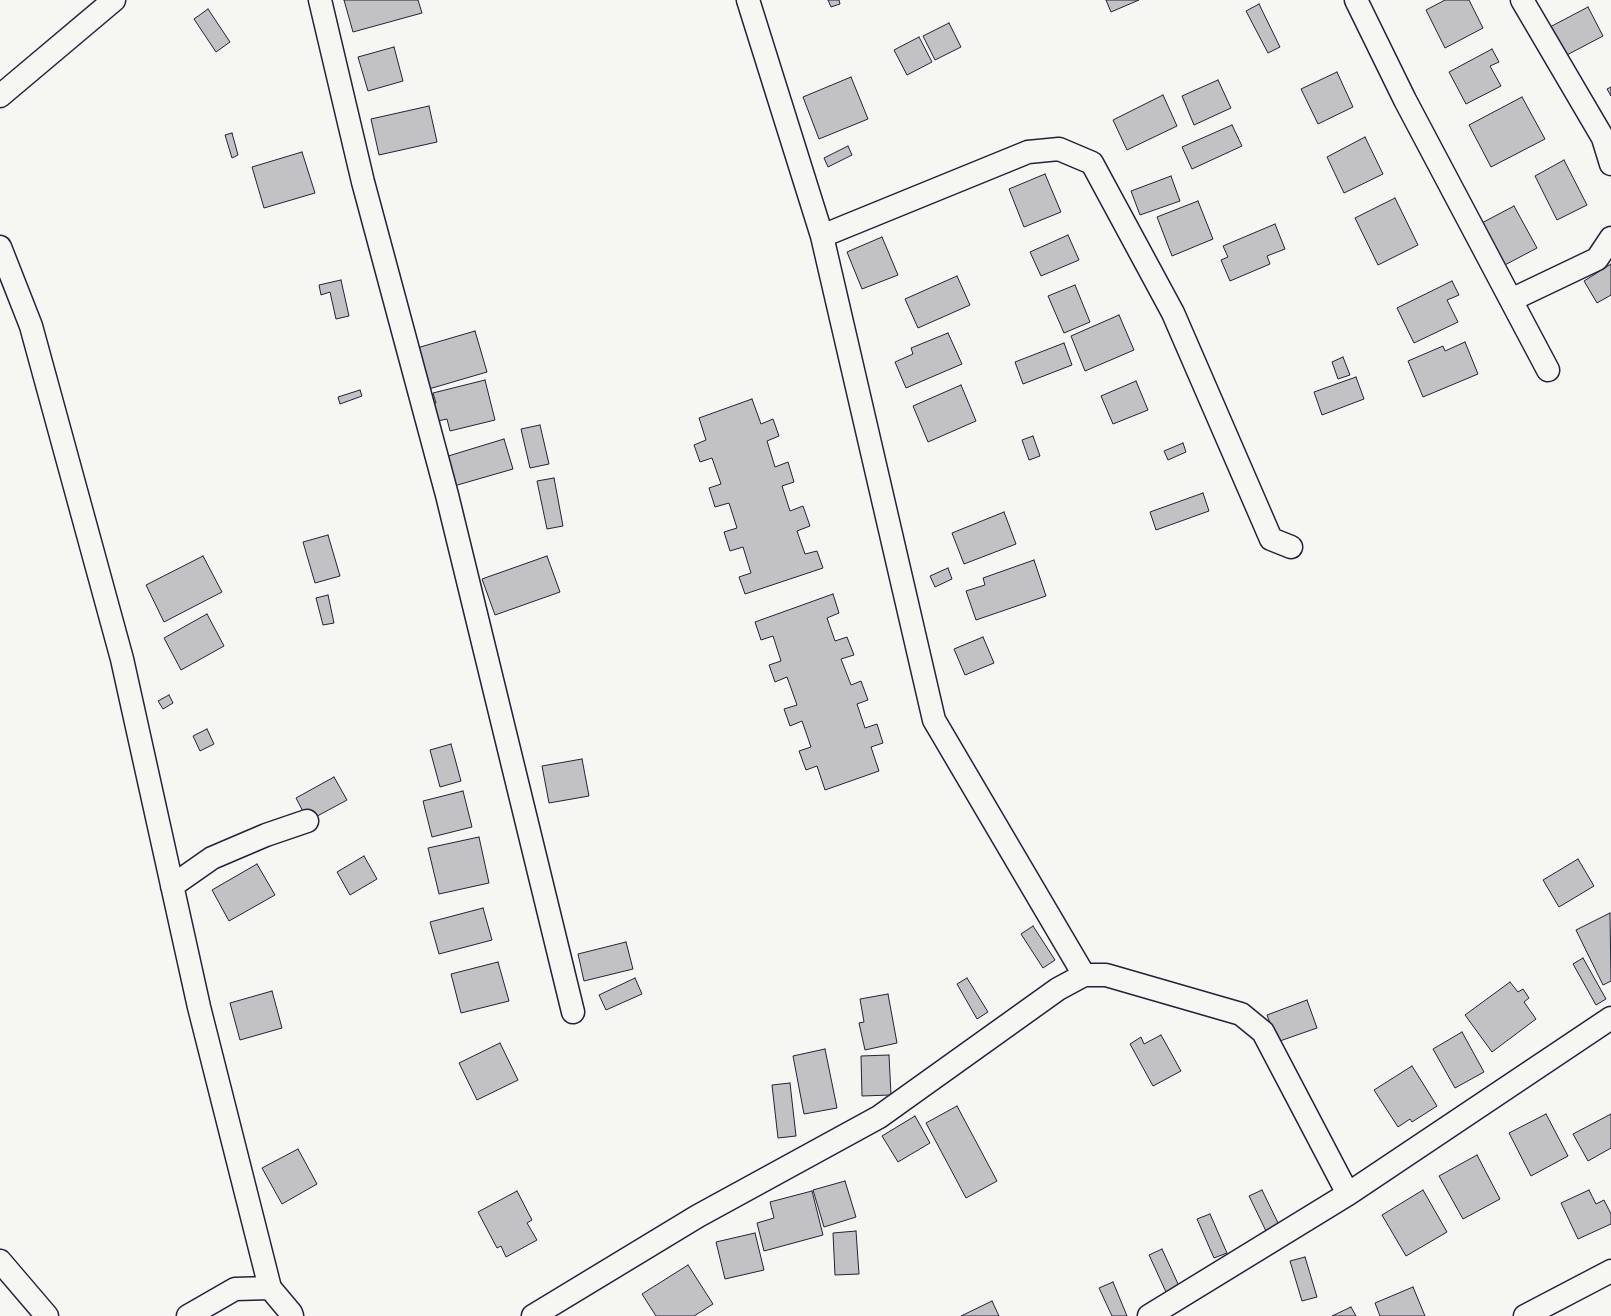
<!DOCTYPE html>
<style>
body{margin:0}
canvas{display:block;background:#f6f6f2}
</style>
<canvas width="1611" height="1316"></canvas>
<script>
const ctx = document.querySelector('canvas').getContext('2d');
ctx.lineJoin = 'round';
function fill(path, color) {
  ctx.fillStyle = color;
  ctx.fill(path, 'evenodd');
}
function shape(rows) {
  const path = new Path2D();
  for (const r of rows) {
    path.moveTo(r[0], r[1]);
    for (let i = 2; i < r.length; i += 2) path.lineTo(r[i], r[i + 1]);
  }
  return path;
}
function strokePath(path, color, width, dash) {
  ctx.strokeStyle = color;
  ctx.lineWidth = width;
  ctx.lineCap = dash ? 'butt' : 'round';
  ctx.setLineDash(dash || []);
  ctx.stroke(path);
}
const building = shape([
 [344,0,418,0,422,13,353,32,344,0],
 [828,0,839,0,840,4,831,7,828,0],
 [1106,0,1139,0,1111,12,1106,0],
 [1445,0,1469,0,1483,28,1445,48,1426,10,1445,0],
 [1259,4,1280,47,1268,53,1246,11,1259,4],
 [1588,7,1603,36,1565,56,1550,27,1588,7],
 [208,9,230,42,216,52,194,19,208,9],
 [949,23,961,47,935,60,923,36,949,23],
 [919,37,932,62,907,75,894,50,919,37],
 [394,47,403,81,368,91,358,57,394,47],
 [1492,49,1499,62,1490,66,1501,86,1466,104,1449,72,1492,49],
 [1337,72,1353,107,1318,124,1301,89,1337,72],
 [851,77,868,119,819,139,803,97,851,77],
 [1218,80,1231,108,1194,125,1182,96,1218,80],
 [1611,87,1611,96,1607,89,1611,87],
 [1163,95,1177,126,1127,150,1113,120,1163,95],
 [1522,97,1545,139,1491,167,1469,125,1522,97],
 [429,106,437,142,379,155,371,119,429,106],
 [1232,125,1242,146,1192,169,1182,147,1232,125],
 [232,133,238,155,232,158,225,135,232,133],
 [1365,137,1383,174,1344,193,1327,157,1365,137],
 [848,146,852,155,828,167,824,158,848,146],
 [302,152,315,193,264,208,252,167,302,152],
 [1564,160,1587,205,1557,220,1535,176,1564,160],
 [1045,174,1061,212,1024,227,1009,189,1045,174],
 [1171,176,1180,201,1140,215,1131,191,1171,176],
 [1395,198,1418,245,1378,265,1355,218,1395,198],
 [1198,201,1213,239,1172,256,1157,217,1198,201],
 [1514,206,1537,248,1501,267,1478,225,1514,206],
 [1275,224,1285,249,1267,256,1270,264,1230,281,1221,260,1228,257,1223,246,1275,224],
 [1068,235,1079,260,1041,276,1030,252,1068,235],
 [882,237,898,275,862,289,847,252,882,237],
 [1611,264,1611,295,1597,303,1584,281,1611,264],
 [957,276,970,305,918,328,905,299,957,276],
 [341,280,349,316,336,319,330,292,321,295,319,285,341,280],
 [1452,281,1459,295,1447,300,1458,322,1414,343,1397,308,1452,281],
 [1075,285,1090,322,1064,333,1048,296,1075,285],
 [1119,315,1134,350,1085,371,1071,336,1119,315],
 [475,331,487,372,422,391,417,348,475,331],
 [948,333,962,364,906,388,895,362,913,354,911,348,948,333],
 [1465,342,1478,374,1423,397,1408,361,1443,346,1445,351,1465,342],
 [1064,343,1072,365,1023,384,1015,362,1064,343],
 [1343,357,1350,375,1338,379,1332,362,1343,357],
 [1356,377,1364,399,1322,415,1314,392,1356,377],
 [485,380,495,420,450,431,447,419,433,422,429,405,436,403,433,393,485,380],
 [1136,381,1148,410,1113,424,1101,396,1136,381],
 [961,385,976,421,928,442,913,406,961,385],
 [360,390,362,396,340,404,338,397,360,390],
 [752,399,761,424,773,419,779,436,767,441,775,467,788,462,794,482,782,486,790,511,803,506,810,526,797,531,805,554,817,551,823,568,745,594,739,577,751,573,743,547,730,551,724,532,737,528,729,503,715,507,709,488,721,484,712,458,700,462,694,445,706,440,699,418,752,399],
 [540,425,549,464,530,468,521,429,540,425],
 [1033,436,1040,456,1029,460,1022,440,1033,436],
 [504,439,513,469,454,486,445,457,504,439],
 [1183,443,1186,452,1168,460,1164,451,1183,443],
 [554,478,563,526,547,529,537,481,554,478],
 [1203,493,1209,511,1156,530,1150,512,1203,493],
 [1004,512,1016,544,964,564,952,533,1004,512],
 [328,535,340,576,315,583,303,542,328,535],
 [203,556,222,592,164,622,146,585,203,556],
 [547,556,560,592,495,615,482,579,547,556],
 [1034,560,1046,596,976,620,966,591,985,585,983,578,1034,560],
 [948,568,952,579,935,587,930,576,948,568],
 [833,594,839,613,827,618,835,641,847,637,854,655,841,659,851,685,861,681,868,700,857,704,865,728,877,724,883,743,871,747,879,771,825,790,817,766,806,770,799,751,811,747,802,721,790,726,784,709,797,705,787,677,775,682,769,665,781,661,773,636,761,640,755,622,833,594],
 [328,595,334,623,323,625,316,598,328,595],
 [207,614,224,646,181,670,164,638,207,614],
 [983,637,994,663,965,675,954,649,983,637],
 [169,695,173,703,163,709,158,701,169,695],
 [207,729,214,744,200,751,193,736,207,729],
 [451,744,461,781,440,787,430,750,451,744],
 [582,759,589,796,549,803,542,766,582,759],
 [334,777,347,800,308,821,296,798,334,777],
 [463,791,472,827,432,837,423,801,463,791],
 [479,837,489,883,439,894,428,848,479,837],
 [364,856,377,879,350,895,337,872,364,856],
 [1578,859,1594,886,1559,907,1543,880,1578,859],
 [257,864,275,895,229,921,212,890,257,864],
 [483,908,492,940,439,954,430,922,483,908],
 [1610,913,1611,981,1603,985,1576,930,1610,913],
 [1033,926,1055,960,1043,968,1021,934,1033,926],
 [626,942,633,969,584,981,578,954,626,942],
 [1583,958,1606,999,1596,1005,1573,964,1583,958],
 [498,962,509,1001,461,1013,451,974,498,962],
 [635,978,642,994,606,1010,599,995,635,978],
 [967,978,988,1012,977,1019,957,984,967,978],
 [1510,982,1518,992,1523,989,1529,998,1524,1002,1536,1019,1492,1052,1465,1015,1510,982],
 [272,991,282,1028,240,1040,230,1003,272,991],
 [888,994,897,1043,865,1050,859,1023,864,1022,860,999,888,994],
 [1307,1000,1317,1028,1277,1042,1267,1015,1307,1000],
 [1462,1032,1484,1072,1455,1088,1433,1049,1462,1032],
 [1161,1035,1181,1071,1153,1086,1130,1044,1141,1037,1144,1044,1161,1035],
 [500,1043,518,1080,477,1100,459,1063,500,1043],
 [825,1049,837,1108,804,1114,793,1056,825,1049],
 [889,1055,891,1095,862,1096,861,1056,889,1055],
 [1412,1066,1437,1106,1412,1122,1410,1119,1398,1127,1374,1090,1412,1066],
 [790,1083,796,1136,778,1138,772,1085,790,1083],
 [957,1106,997,1181,966,1198,926,1123,957,1106],
 [1546,1114,1568,1156,1531,1176,1509,1133,1546,1114],
 [1611,1114,1611,1148,1588,1161,1573,1134,1611,1114],
 [915,1116,930,1143,898,1162,882,1136,915,1116],
 [298,1149,317,1184,282,1204,262,1168,298,1149],
 [1477,1155,1500,1199,1463,1219,1439,1176,1477,1155],
 [845,1181,856,1217,824,1227,813,1190,845,1181],
 [1262,1190,1279,1225,1266,1231,1249,1196,1262,1190],
 [1423,1190,1447,1232,1406,1256,1382,1215,1423,1190],
 [1589,1190,1596,1204,1604,1200,1611,1214,1611,1224,1578,1239,1561,1203,1589,1190],
 [517,1191,532,1220,527,1223,537,1240,506,1257,501,1246,497,1248,478,1212,517,1191],
 [812,1191,823,1235,764,1251,757,1223,774,1218,770,1202,812,1191],
 [1210,1214,1227,1253,1214,1258,1197,1219,1210,1214],
 [856,1231,859,1274,835,1275,833,1233,856,1231],
 [755,1233,764,1270,725,1279,716,1242,755,1233],
 [1162,1249,1179,1286,1166,1292,1149,1255,1162,1249],
 [1305,1257,1317,1297,1302,1301,1290,1261,1305,1257],
 [688,1265,713,1304,694,1316,656,1316,642,1294,688,1265],
 [1113,1282,1127,1316,1112,1316,1099,1288,1113,1282],
 [1413,1287,1425,1316,1380,1316,1375,1303,1413,1287],
 [992,1301,999,1316,961,1316,992,1301],
 [1351,1307,1356,1316,1332,1316,1351,1307]
]);
fill(building, '#c2c2c4');
strokePath(building, '#22223b', 1);
const minor = shape([
 [320,0,363,182,447,495,573,1012],
 [748,0,822,236,934,720,1084,975],
 [1356,0,1405,100,1548,370],
 [1522,0,1603,138,1611,164],
 [822,236,1028,152,1059,149,1092,163,1173,313,1271,539,1291,547],
 [0,247,31,326,122,659,199,1007,270,1288],
 [1511,300,1597,259,1611,238],
 [172,886,212,858,266,835,307,821],
 [0,1261,47,1316],
 [188,1316,235,1289,270,1288,291,1313,292,1316],
 [533,1316,698,1216,879,1117,1058,989,1084,975,1106,975,1241,1014,1263,1032,1348,1194],
 [1149,1316,1348,1194,1611,1018],
 [1525,1316,1611,1271]
]);
const tertiary = shape([
 [0,96,114,0]
]);
strokePath(minor, '#22223b', 25);
strokePath(tertiary, '#22223b', 25);
strokePath(minor, '#f6f6f2', 22);
strokePath(tertiary, '#f6f6f2', 22);
</script>
